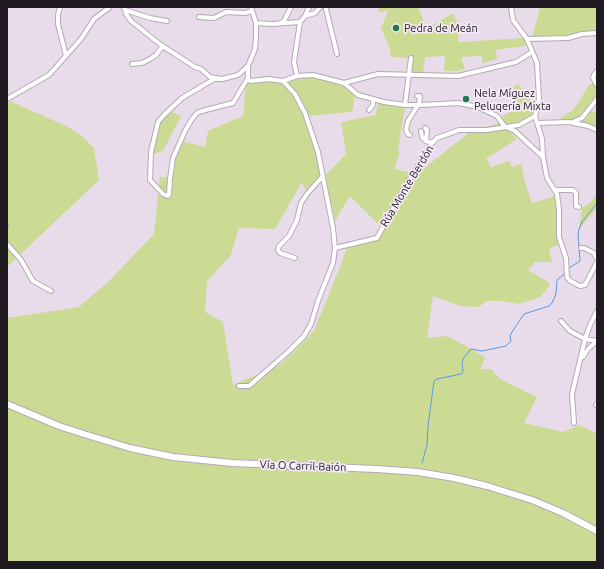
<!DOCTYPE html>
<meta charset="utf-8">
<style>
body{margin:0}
#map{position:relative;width:604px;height:569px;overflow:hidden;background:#e8dcea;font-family:Ubuntu,sans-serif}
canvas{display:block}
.frame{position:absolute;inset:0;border:8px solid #1e1a1f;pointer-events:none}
</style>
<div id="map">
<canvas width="604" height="569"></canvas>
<div class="frame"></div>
</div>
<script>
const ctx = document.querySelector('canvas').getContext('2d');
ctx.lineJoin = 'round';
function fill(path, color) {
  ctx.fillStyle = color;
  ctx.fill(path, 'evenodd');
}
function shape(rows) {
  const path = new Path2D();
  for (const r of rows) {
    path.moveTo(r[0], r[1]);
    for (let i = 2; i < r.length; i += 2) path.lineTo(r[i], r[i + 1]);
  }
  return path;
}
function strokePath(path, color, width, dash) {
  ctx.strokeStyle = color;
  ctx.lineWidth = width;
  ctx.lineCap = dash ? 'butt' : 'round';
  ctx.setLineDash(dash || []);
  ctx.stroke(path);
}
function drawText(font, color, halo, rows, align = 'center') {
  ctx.font = font + ' Ubuntu,sans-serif';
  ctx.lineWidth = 3.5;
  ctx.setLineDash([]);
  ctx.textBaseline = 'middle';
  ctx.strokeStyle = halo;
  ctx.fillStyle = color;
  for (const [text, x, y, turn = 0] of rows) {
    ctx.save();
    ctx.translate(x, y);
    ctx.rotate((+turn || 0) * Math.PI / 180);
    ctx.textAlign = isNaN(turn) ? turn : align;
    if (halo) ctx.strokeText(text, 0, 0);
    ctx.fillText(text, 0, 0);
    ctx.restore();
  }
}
fill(shape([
 [379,7,418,7,422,16,425,30,453,13,459,27,458,42,524,38,526,43,525,46,495,50,498,59,482,63,482,56,461,57,465,69,457,71,444,71,445,56,425,57,423,73,409,73,411,58,391,57,390,49,381,28,388,11,378,12],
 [540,7,597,7,597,33,568,38,532,38],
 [313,75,344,83,358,95,355,97,352,112,306,116,318,152,322,177,307,194,302,182,275,229,239,228,231,255,207,281,205,312,223,322,233,385,280,365,314,331,342,262,347,247,377,238,382,228,350,196,335,221,325,176,346,154,341,122,376,115,378,100,405,105,398,150,400,152,394,169,417,174,471,131,496,124,504,115,518,109,518,101,509,90,518,84,535,104,533,115,519,123,513,135,517,139,486,159,491,167,509,161,512,167,521,164,526,186,532,203,551,197,557,194,561,244,549,249,552,262,535,262,528,270,548,282,550,285,540,297,519,304,502,301,488,301,478,307,460,306,433,296,427,338,447,336,464,345,485,357,481,369,491,369,500,379,537,397,524,423,563,432,580,425,597,434,597,562,7,562,7,318,79,307,108,282,154,234,160,177,170,177,173,158,181,141,205,147,208,131,243,116,246,82,269,79,283,81],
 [593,83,597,88,597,99,588,110,597,113,597,127,576,121,559,119,573,110,580,100,588,86],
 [10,98,10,101,66,126,80,134,94,148,99,180,7,267,7,99],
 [168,110,181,116,163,151,152,155,154,135,161,117],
 [597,192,597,208,579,229,582,208,591,202]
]), '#ccdb93');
strokePath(shape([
 [7,222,8,225,7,234],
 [569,268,580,261,578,234,579,229,582,222,597,203],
 [422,463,427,445,428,426,434,381,437,379,461,374,463,371,462,364,463,359,471,349,482,351,506,346,511,341,510,336,512,332,524,314,549,306,552,303,556,294,557,280,564,274]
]), '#5a99df', 1);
const minor = shape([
 [60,7,58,15,58,24,66,56],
 [124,7,126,14,131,21,161,45,195,67,201,69,210,77,222,79,238,75,248,66,255,49,256,37,256,23,251,7],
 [326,7,326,9,337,54],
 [511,7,513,20,527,39,537,63,539,99,535,116],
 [125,10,150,18,167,21],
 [305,16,309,7],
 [199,17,214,18,226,12,245,13,252,11],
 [256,23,272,24,300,22,305,16,315,13,320,7],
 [281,23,284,21,291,7],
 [527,39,568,38,582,34,597,33],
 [132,64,142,63,150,59,156,55,162,47,161,45],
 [248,66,248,78,250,81,269,79,283,81,297,76,313,75,344,83,378,74,458,76,516,62,532,52],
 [597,71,594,75,593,78,597,85],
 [297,76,294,62,300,22],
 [216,78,182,98,164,115,158,122,151,152,150,180,163,194,168,196,169,194,170,179,173,158,185,131,192,119,197,113,202,111,233,103,248,78],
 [344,83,358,95,384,102,405,105,421,105,459,103,478,107,497,116,505,127],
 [417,96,420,96,419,105],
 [7,99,49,75,81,39,94,19,110,7],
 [405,105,411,58],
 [369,110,373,105,373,99],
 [573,122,582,118,597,99],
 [538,123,569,122,588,126,597,130],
 [506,127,515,131,531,146,543,157,542,139,535,116],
 [425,128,427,130,426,141,432,143],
 [421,131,422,137,426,141],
 [410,135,408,134,406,130,408,121,418,105],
 [543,157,547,178,557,194,559,210,559,237,566,258,567,277,569,280,576,284,580,286,585,285,597,262],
 [555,190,573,190,576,193,576,206,579,207],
 [7,244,21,260,33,281,51,291],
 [335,248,377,238,403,190,432,143,437,138,459,130,487,130,519,125,535,116],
 [581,248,584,248,594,253,597,259],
 [295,258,280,253,278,250,279,246,289,236,297,220,301,203,307,194,322,177],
 [561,321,570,331,585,339,590,325,597,311],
 [583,357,588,349,597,341],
 [239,386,249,386,288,352,304,336,311,324,318,301,333,263,335,248,333,228,318,152,305,113,295,94,283,81],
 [596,405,597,404],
 [574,423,572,394,585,339,597,341]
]);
const highway = shape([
 [7,404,59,426,87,435,130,448,173,457,232,463,377,469,418,472,454,478,487,486,532,500,563,513,597,531]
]);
strokePath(minor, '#b5a9b6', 6);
strokePath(highway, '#b5a9b6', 8);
strokePath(minor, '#fff', 4);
strokePath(highway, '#fff', 6);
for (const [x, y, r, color] of [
 [396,28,4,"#23794c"],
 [466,99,4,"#23794c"]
]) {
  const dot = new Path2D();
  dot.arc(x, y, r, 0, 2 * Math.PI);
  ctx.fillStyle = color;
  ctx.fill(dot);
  strokePath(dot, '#f5e9f7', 1.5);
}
drawText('11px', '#1e1a1f', '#f5e9f7', [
 ["Pedra de Meán",404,28],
 ["Nela Míguez",474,93],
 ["Peluqería Mixta",474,106]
], 'left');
drawText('11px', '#1e1a1f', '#f5e9f7', [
 ["Rúa Monte Berdón",407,186,-59],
 ["Vía O Carril-Baión",303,466,2]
]);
</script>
